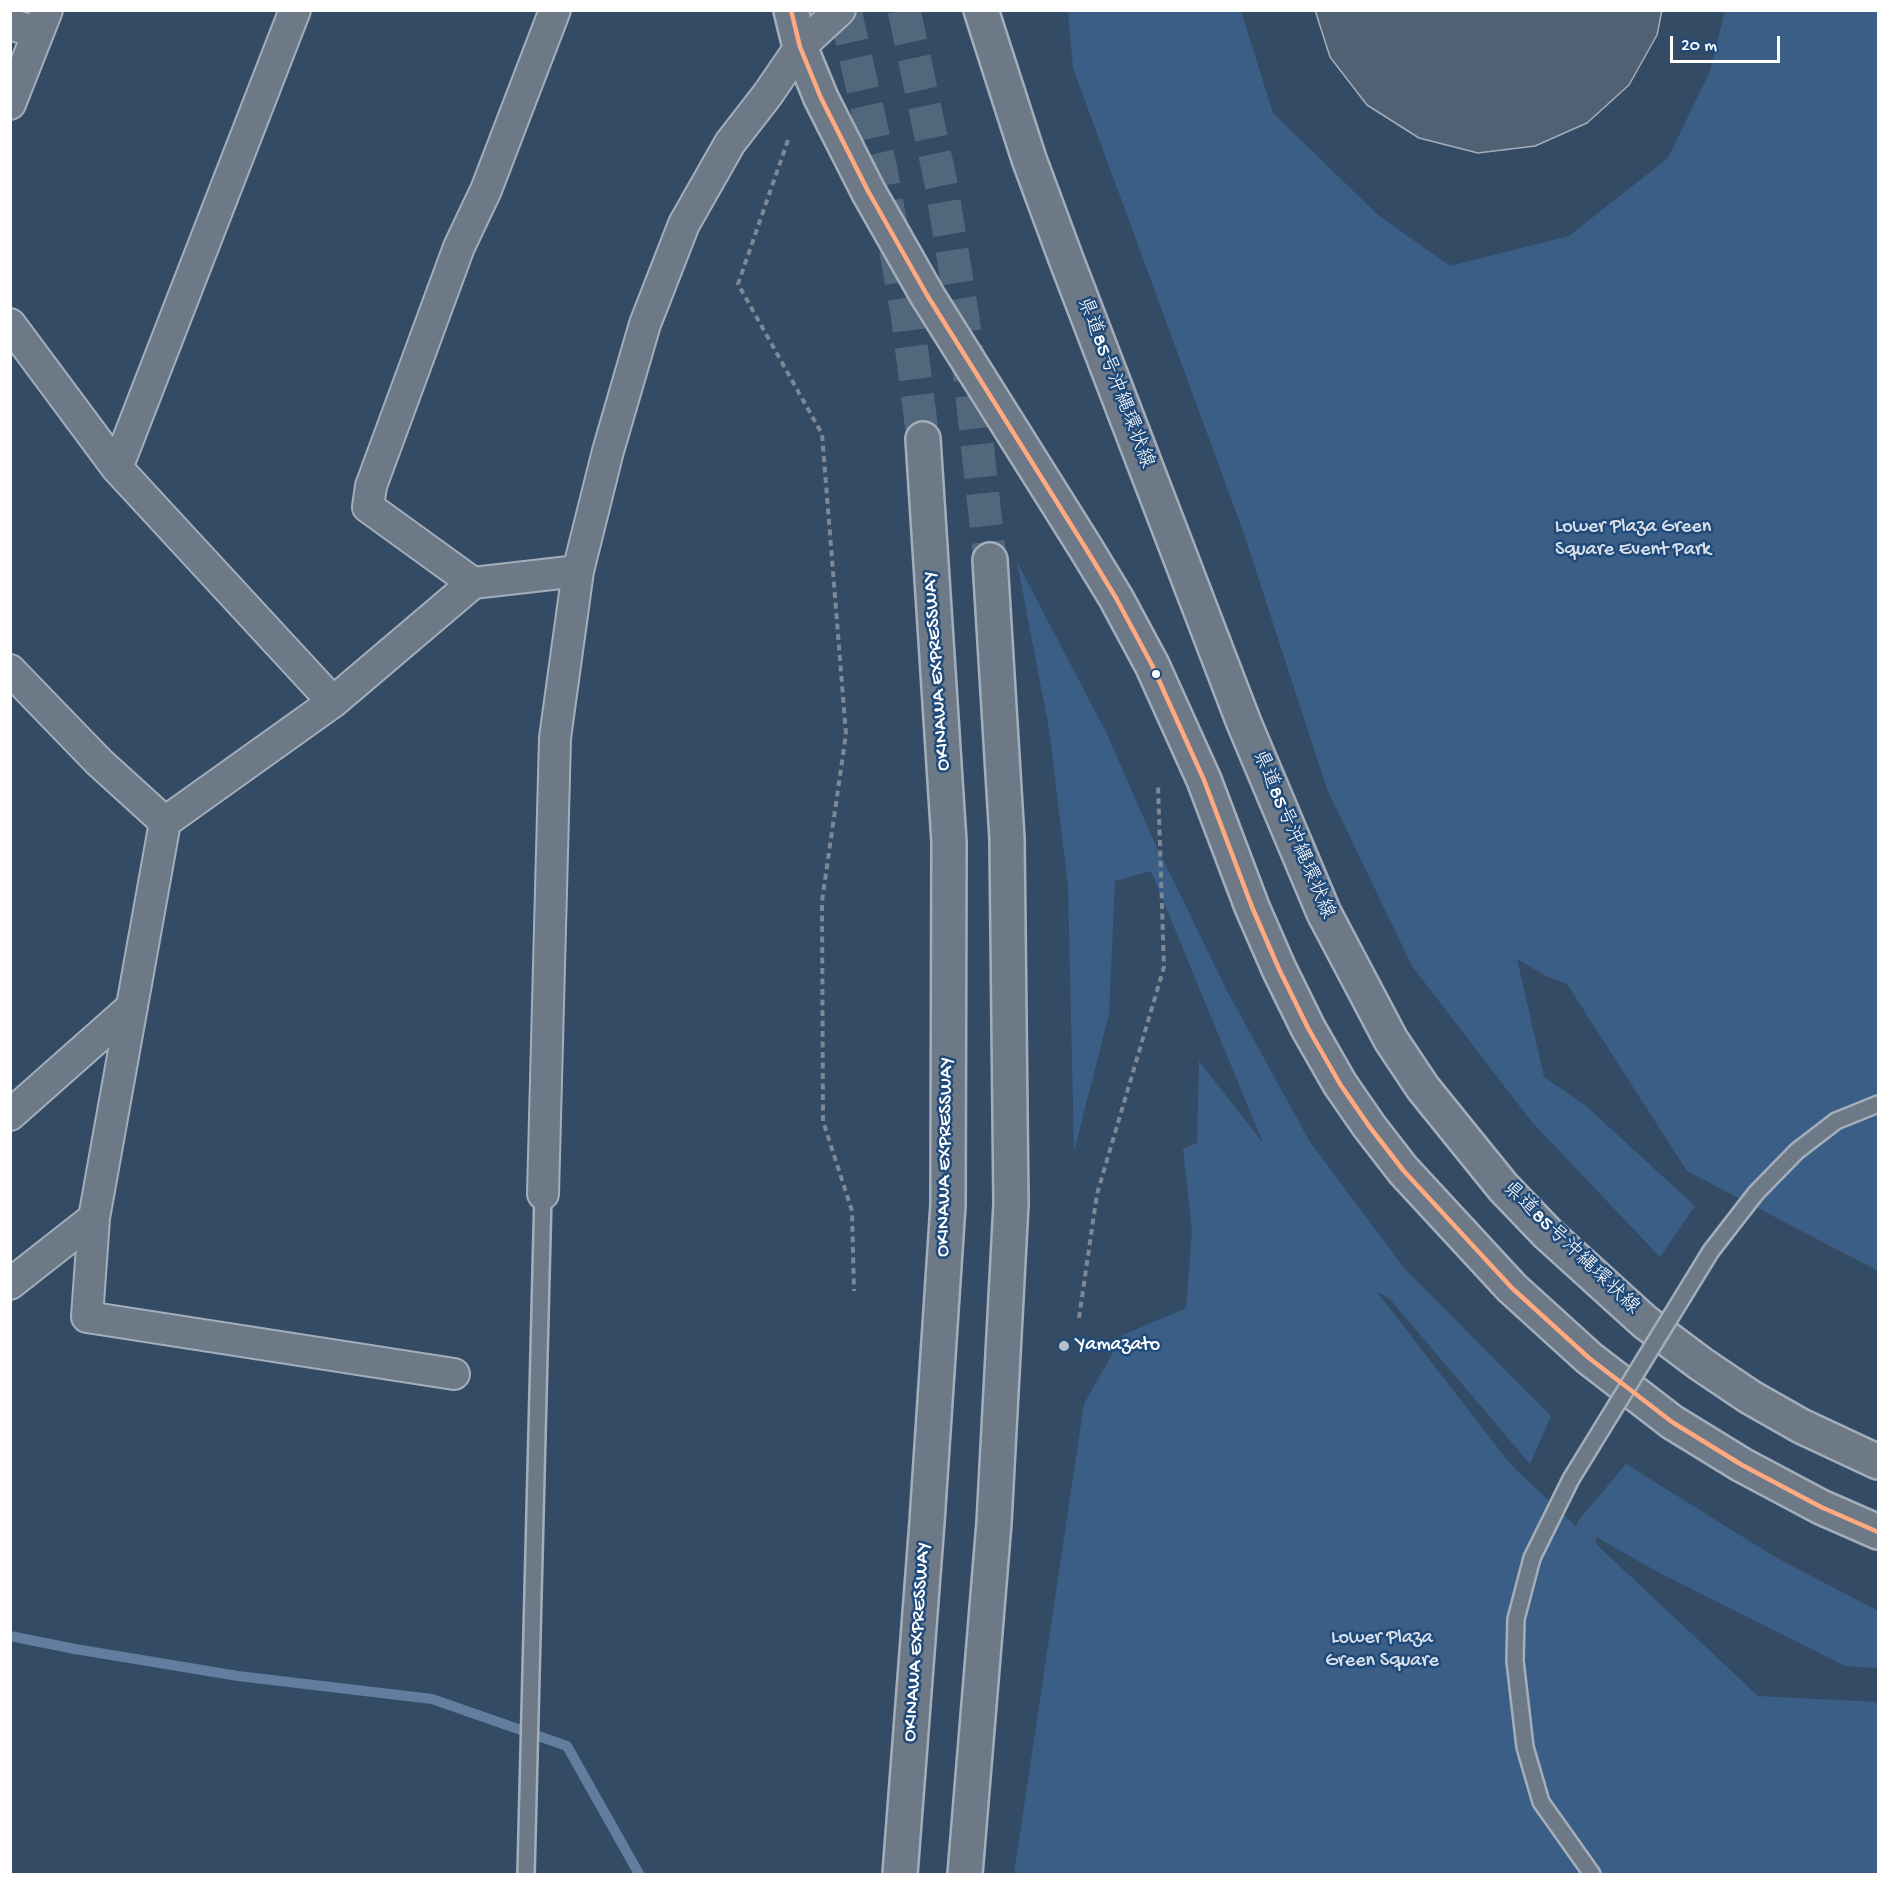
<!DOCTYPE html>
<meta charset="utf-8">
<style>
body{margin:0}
#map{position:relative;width:1889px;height:1885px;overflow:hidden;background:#344b65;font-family:"Gochi Hand",sans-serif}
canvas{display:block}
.frame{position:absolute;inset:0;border:12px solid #fff;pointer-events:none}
.scale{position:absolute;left:1670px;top:36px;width:110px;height:27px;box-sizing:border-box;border:3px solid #fff;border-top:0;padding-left:8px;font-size:18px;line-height:21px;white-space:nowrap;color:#fff;-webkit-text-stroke:4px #1f4a7a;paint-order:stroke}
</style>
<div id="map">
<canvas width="1889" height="1885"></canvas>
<div class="frame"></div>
<div class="scale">20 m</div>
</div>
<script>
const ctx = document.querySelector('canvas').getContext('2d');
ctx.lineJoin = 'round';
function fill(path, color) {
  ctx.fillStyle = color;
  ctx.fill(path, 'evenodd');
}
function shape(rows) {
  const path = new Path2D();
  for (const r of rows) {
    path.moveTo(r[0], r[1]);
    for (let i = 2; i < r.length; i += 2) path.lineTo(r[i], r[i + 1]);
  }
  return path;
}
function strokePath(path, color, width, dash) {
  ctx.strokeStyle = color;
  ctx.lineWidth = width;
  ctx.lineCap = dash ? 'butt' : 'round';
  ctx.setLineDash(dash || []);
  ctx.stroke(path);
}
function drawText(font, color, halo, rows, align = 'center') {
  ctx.font = font + ' "Gochi Hand","Klee One",sans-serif';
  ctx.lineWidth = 5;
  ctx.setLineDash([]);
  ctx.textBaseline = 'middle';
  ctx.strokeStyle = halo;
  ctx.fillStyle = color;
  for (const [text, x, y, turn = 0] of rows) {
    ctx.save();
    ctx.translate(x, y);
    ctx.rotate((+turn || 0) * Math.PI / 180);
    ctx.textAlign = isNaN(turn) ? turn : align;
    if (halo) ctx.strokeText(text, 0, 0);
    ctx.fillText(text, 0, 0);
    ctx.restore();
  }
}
fill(shape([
 [1068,11,1241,11,1273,113,1378,215,1450,266,1569,236,1668,158,1710,71,1725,11,1878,11,1878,1271,1687,1171,1567,984,1546,976,1517,959,1544,1077,1586,1106,1695,1206,1660,1257,1531,1121,1412,966,1327,789,1244,534,1073,68],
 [1017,562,1106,732,1152,837,1227,991,1310,1142,1405,1269,1551,1416,1530,1464,1389,1298,1377,1292,1511,1465,1576,1526,1578,1521,1626,1464,1775,1557,1878,1611,1878,1668,1845,1666,1658,1572,1596,1537,1596,1544,1758,1696,1878,1702,1878,1874,1014,1874,1084,1404,1123,1335,1186,1308,1192,1232,1183,1149,1197,1143,1199,1061,1263,1143,1151,871,1115,881,1109,1014,1074,1151,1068,886,1049,729]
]), '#3b5e86');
strokePath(shape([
 [10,1636,75,1649,238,1676,432,1699,567,1746,639,1874]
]), '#617e9e', 10);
const building = shape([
 [1315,10,1662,10,1657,35,1629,85,1587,123,1535,146,1478,153,1419,138,1367,105,1330,57,1315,10]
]);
fill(building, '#506174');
strokePath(building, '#a4aeba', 1.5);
strokePath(shape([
 [845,10,881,170,907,313,923,439],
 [904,10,942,188,964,325,990,560]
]), '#52667c', 33, [33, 16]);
const service = shape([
 [1711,1251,1756,1193,1797,1151,1836,1121,1878,1104],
 [1571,1479,1532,1558,1516,1619,1515,1661,1525,1747,1541,1802,1592,1874],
 [526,1874,543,1194]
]);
const minor = shape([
 [10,24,38,33],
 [10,104,47,10],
 [10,324,117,468,333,702],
 [117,468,295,10],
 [473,583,578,571],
 [10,670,99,762,165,822],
 [10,1115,132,1007],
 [543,1194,555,738,578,571,608,451,645,324,684,224,730,143,768,94,800,47,840,10],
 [10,1284,94,1218],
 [454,1374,87,1317,94,1218,165,822,333,702,473,583,368,507,371,486,459,247,486,190,555,10]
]);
const primary = shape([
 [791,10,800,47,821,98,868,191,927,295,1085,547,1116,598,1152,665,1204,780,1252,907,1279,969,1308,1028,1340,1084,1369,1126,1403,1170,1512,1288,1589,1358,1672,1422,1742,1465,1821,1507,1878,1532],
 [981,10,1029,159,1066,259,1244,723,1324,913,1391,1040,1423,1088,1503,1187,1548,1234,1645,1322,1701,1364,1750,1397,1801,1426,1878,1462]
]);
const motorway = shape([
 [900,1874,927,1522,948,1205,949,842,923,439],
 [965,1874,994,1523,1011,1204,1007,839,990,560]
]);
strokePath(service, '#a4aeba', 20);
strokePath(minor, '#a4aeba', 34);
strokePath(primary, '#a4aeba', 38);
strokePath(motorway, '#a4aeba', 38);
strokePath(shape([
 [788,140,738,284,822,434,846,734,822,901,823,1121,852,1211,854,1291],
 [1079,1318,1097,1194,1164,967,1158,785]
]), '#7e8895', 4, [6, 4.5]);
strokePath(service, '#6d7986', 15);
strokePath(minor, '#6d7986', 30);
strokePath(primary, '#6d7986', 33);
strokePath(motorway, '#6d7986', 33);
const serviceBridge = shape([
 [1571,1479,1711,1251]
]);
strokePath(serviceBridge, '#a4aeba', 20, []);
strokePath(serviceBridge, '#6d7986', 15);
strokePath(shape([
 [791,10,800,47,821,98,868,191,927,295,1085,547,1116,598,1152,665,1204,780,1252,907,1279,969,1308,1028,1340,1084,1369,1126,1403,1170,1512,1288,1589,1358,1672,1422,1742,1465,1821,1507,1878,1532]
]), '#ffa980', 4.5);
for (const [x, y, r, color] of [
 [1156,674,5,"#fff"],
 [1064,1346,6,"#b8c0c9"]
]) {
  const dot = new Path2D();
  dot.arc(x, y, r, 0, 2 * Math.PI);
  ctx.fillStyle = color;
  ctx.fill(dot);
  strokePath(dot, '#1f4a7a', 2);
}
drawText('20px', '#fff', '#1f4a7a', [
 ["県道85号沖縄環状線",1114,383,69],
 ["OKINAWA EXPRESSWAY",938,671,-94],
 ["県道85号沖縄環状線",1292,835,67],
 ["OKINAWA EXPRESSWAY",946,1157,-89],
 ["県道85号沖縄環状線",1570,1249,44],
 ["OKINAWA EXPRESSWAY",918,1642,-86]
]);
drawText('20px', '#d8dfe8', '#1f4a7a', [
 ["Lower Plaza Green",1633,528],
 ["Square Event Park",1633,551],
 ["Lower Plaza",1382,1639],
 ["Green Square",1382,1662]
]);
drawText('20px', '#fff', '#1f4a7a', [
 ["Yamazato",1076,1346]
], 'left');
</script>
